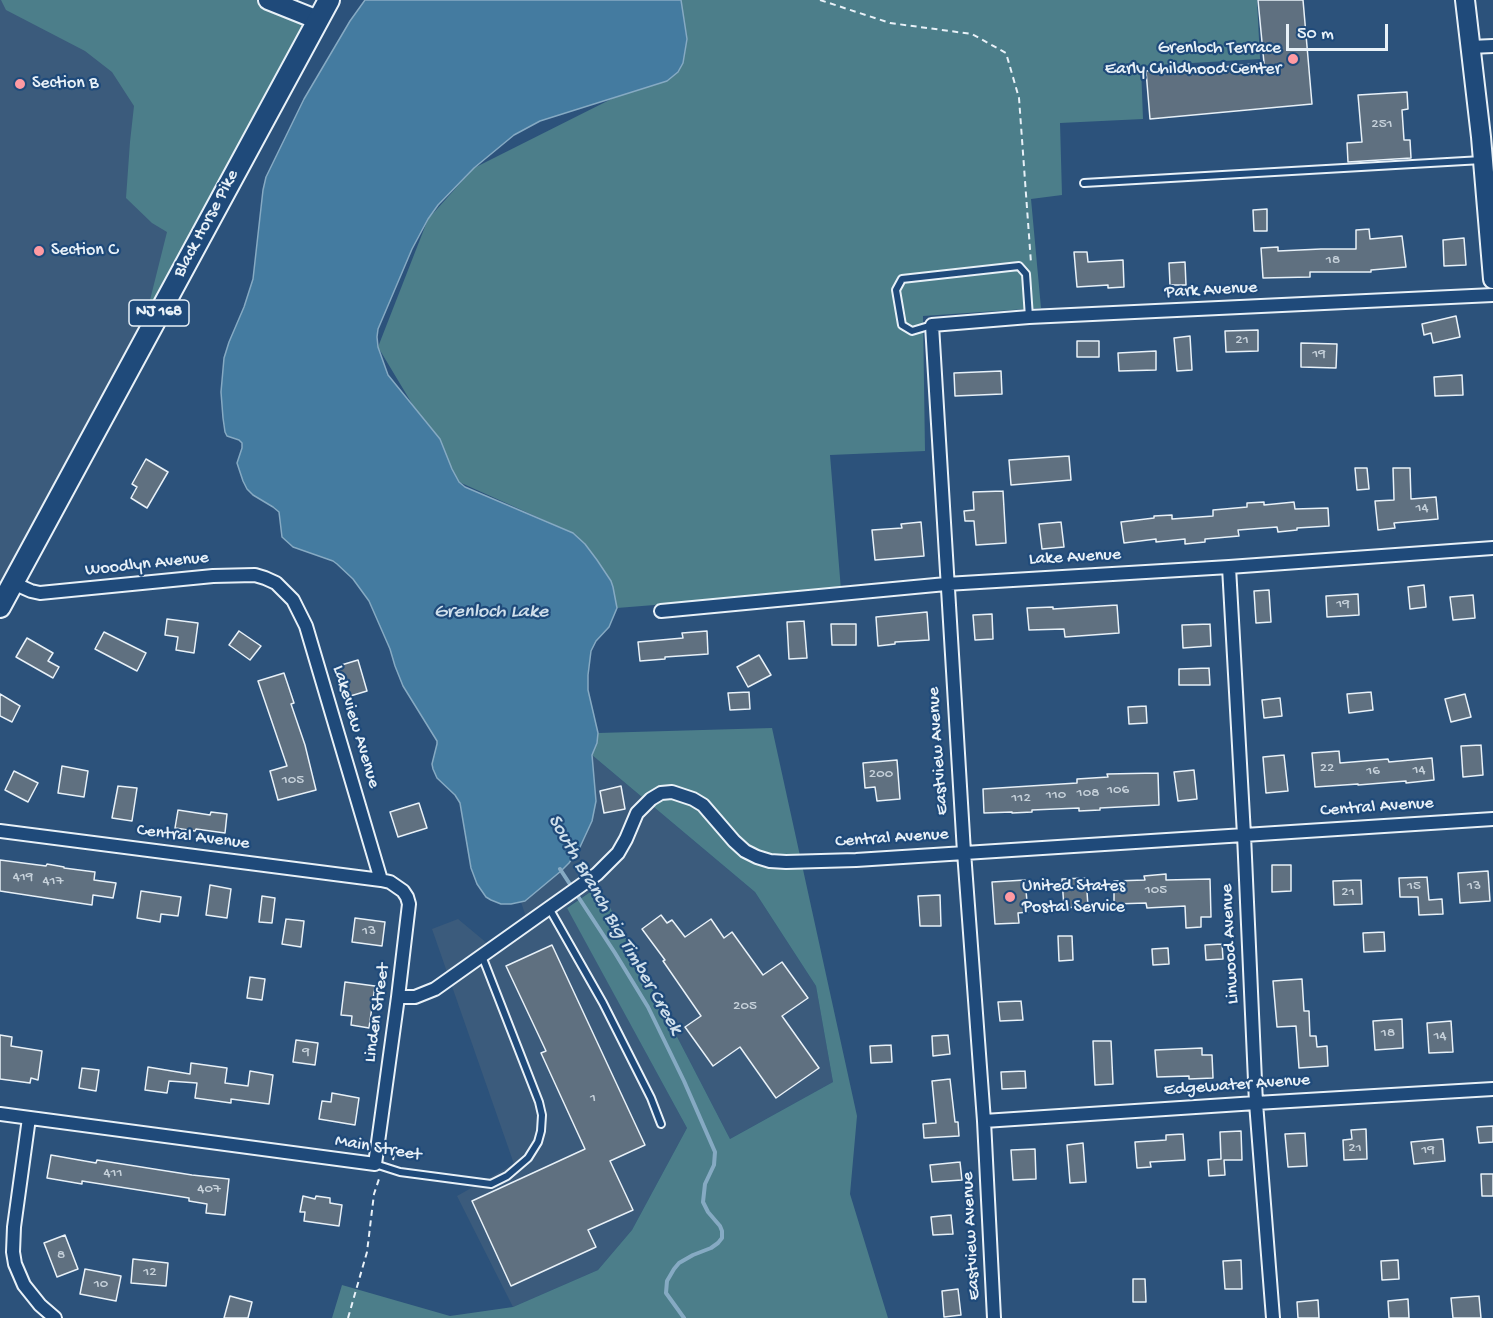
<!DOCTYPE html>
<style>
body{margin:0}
#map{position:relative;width:1493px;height:1318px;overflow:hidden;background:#2c527b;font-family:"Gochi Hand",sans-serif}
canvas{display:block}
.scale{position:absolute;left:1286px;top:24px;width:102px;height:27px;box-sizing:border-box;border:3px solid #e8f1f8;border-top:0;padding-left:8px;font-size:18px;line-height:21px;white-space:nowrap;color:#e8f1f8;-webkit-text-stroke:4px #1f4a7a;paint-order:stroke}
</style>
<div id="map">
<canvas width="1493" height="1318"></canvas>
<div class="scale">50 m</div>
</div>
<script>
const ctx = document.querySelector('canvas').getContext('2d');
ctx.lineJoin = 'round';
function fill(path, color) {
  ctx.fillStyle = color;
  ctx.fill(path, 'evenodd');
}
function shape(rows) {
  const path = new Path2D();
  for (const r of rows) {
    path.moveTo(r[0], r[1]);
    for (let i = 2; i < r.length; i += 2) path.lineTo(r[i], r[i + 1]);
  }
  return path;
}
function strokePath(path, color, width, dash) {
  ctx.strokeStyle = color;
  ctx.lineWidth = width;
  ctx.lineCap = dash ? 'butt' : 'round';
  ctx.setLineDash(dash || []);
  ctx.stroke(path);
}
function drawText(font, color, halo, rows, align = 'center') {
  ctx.font = font + ' "Gochi Hand",sans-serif';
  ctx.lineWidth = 4.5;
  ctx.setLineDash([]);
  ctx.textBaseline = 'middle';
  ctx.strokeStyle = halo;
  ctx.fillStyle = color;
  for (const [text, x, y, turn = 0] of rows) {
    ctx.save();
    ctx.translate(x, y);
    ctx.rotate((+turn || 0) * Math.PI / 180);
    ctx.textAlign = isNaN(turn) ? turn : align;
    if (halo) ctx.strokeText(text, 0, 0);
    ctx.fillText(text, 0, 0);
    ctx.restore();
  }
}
fill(shape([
 [0,0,268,0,318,20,0,607],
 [592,755,755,892,816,986,833,1082,730,1139,599,886,567,907,687,1128,632,1230,598,1270,513,1307,457,1196,514,1164,432,929,458,919,494,949,528,923,521,902,592,821]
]), '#3b5b7c');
fill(shape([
 [1,0,268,0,318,20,136,356,167,232,152,223,126,198,130,142,134,106,112,72,85,51,6,10],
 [669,0,1257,0,1260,59,1141,66,1143,119,1060,123,1062,195,1031,199,1041,308,923,316,925,451,830,455,841,590,617,608,573,533,459,482,378,347,428,219,474,168,683,63],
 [772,728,857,1116,850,1194,888,1318,332,1318,342,1285,450,1316,513,1307,598,1270,632,1230,687,1128,567,908,599,886,730,1139,833,1082,816,986,755,892,592,755,598,733]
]), '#4c7e8a');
const water = shape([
 [365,0,681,0,687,39,683,63,678,72,667,81,540,121,514,135,474,168,438,205,428,219,412,249,378,329,377,337,378,347,388,375,440,439,452,469,459,482,465,487,573,533,585,544,597,560,611,581,613,587,617,608,609,627,596,641,591,651,588,675,588,690,598,733,597,743,592,755,596,801,592,821,580,847,569,863,561,871,525,901,511,904,501,904,491,900,486,897,477,884,471,868,460,803,455,795,437,778,433,769,432,764,437,744,437,741,403,686,395,666,390,649,369,601,353,579,337,564,333,561,293,547,282,537,279,512,273,507,253,495,247,489,243,481,237,463,242,448,242,443,239,440,227,436,225,432,223,418,221,392,224,358,229,342,244,307,253,279,263,190,266,177,304,99,350,21,365,0]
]);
fill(water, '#447ba0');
strokePath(water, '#86aac3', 1.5);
strokePath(shape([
 [560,869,615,953,648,1007,684,1081,715,1152,714,1165,705,1184,703,1202,708,1212,720,1226,722,1231,722,1238,718,1243,711,1248,693,1255,679,1263,674,1269,667,1281,666,1293,684,1318]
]), '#86aac3', 4);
const building = shape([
 [1258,0,1303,0,1312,104,1150,119,1146,71,1212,66,1213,68,1264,63,1258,0],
 [1407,92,1408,109,1402,110,1404,140,1410,140,1411,158,1348,162,1347,143,1362,142,1358,95,1407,92],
 [1267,209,1267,231,1254,231,1253,210,1267,209],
 [1369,229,1370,239,1402,236,1406,267,1371,270,1371,272,1310,272,1310,277,1263,278,1261,248,1278,247,1278,251,1321,249,1356,249,1356,230,1369,229],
 [1464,238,1466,265,1444,266,1443,240,1464,238],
 [1074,252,1087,252,1088,262,1123,260,1124,287,1108,288,1108,285,1077,287,1074,252],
 [1185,262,1186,285,1170,285,1169,263,1185,262],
 [1456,316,1460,337,1433,343,1431,333,1424,335,1422,324,1456,316],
 [1258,330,1258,351,1226,352,1225,331,1258,330],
 [1190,336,1192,370,1177,371,1174,338,1190,336],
 [1077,341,1099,341,1099,357,1077,357,1077,341],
 [1301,343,1337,344,1336,368,1301,367,1301,343],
 [1156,351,1156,370,1119,371,1118,353,1156,351],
 [1001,371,1002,394,955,396,954,373,1001,371],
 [1462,375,1463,395,1435,396,1434,377,1462,375],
 [1069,456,1071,480,1011,485,1009,460,1069,456],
 [146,459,168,472,147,508,131,498,137,487,132,484,146,459],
 [1355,468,1367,468,1369,489,1357,490,1355,468],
 [1393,468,1410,468,1411,499,1436,497,1438,519,1394,523,1395,528,1378,530,1375,501,1394,500,1393,468],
 [1003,491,1006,543,976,545,974,521,965,521,964,511,974,510,973,492,1003,491],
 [1264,502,1264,505,1294,502,1295,509,1328,508,1329,526,1297,528,1297,530,1278,532,1277,527,1238,530,1239,536,1205,539,1205,542,1185,544,1185,539,1156,542,1156,539,1124,543,1121,522,1154,518,1154,516,1172,515,1172,519,1213,516,1213,510,1247,507,1247,503,1264,502],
 [921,522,924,556,875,560,872,530,902,528,901,524,921,522],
 [1061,522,1064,547,1042,549,1039,524,1061,522],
 [1424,585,1426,607,1410,609,1408,587,1424,585],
 [1269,590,1271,622,1256,623,1254,591,1269,590],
 [1358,594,1359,615,1327,617,1326,596,1358,594],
 [1473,595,1475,618,1453,620,1450,597,1473,595],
 [1117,605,1119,633,1065,637,1064,629,1029,630,1027,608,1053,607,1053,609,1117,605],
 [927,612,929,640,895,642,895,644,878,646,876,617,927,612],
 [992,614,993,639,975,640,973,615,992,614],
 [167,619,198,623,194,653,176,650,178,637,165,635,167,619],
 [804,621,807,658,789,659,787,622,804,621],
 [831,624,856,624,856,645,832,645,831,624],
 [1210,624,1211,646,1183,648,1182,625,1210,624],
 [239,631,261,646,250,660,229,645,239,631],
 [707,631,708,654,665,657,665,659,640,661,638,642,683,638,682,633,707,631],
 [104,632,146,653,137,671,95,649,104,632],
 [27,638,53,653,48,661,59,667,53,678,16,657,27,638],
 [759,655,771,675,748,687,737,667,759,655],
 [358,660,367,691,347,697,338,666,358,660],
 [1209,668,1210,685,1179,685,1179,669,1209,668],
 [284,673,294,703,291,704,305,745,316,790,278,800,270,771,287,766,258,681,284,673],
 [749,692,750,709,730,710,728,693,749,692],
 [1371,692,1373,710,1349,713,1347,694,1371,692],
 [0,694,20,706,12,722,0,716,0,694],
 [1465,694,1471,717,1451,722,1445,699,1465,694],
 [1280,698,1282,716,1264,718,1262,700,1280,698],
 [1146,706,1147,723,1129,724,1128,707,1146,706],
 [1481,745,1483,775,1463,777,1461,746,1481,745],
 [1339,751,1340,763,1388,759,1389,762,1432,758,1434,780,1406,783,1406,781,1358,785,1358,784,1315,787,1312,753,1339,751],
 [1284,755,1288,791,1266,793,1263,757,1284,755],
 [897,760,900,799,877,801,875,787,865,788,863,763,897,760],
 [62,766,88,771,84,797,58,793,62,766],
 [1194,770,1197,799,1178,801,1174,772,1194,770],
 [14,771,38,783,28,802,5,790,14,771],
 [1158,773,1159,805,1100,808,1100,810,1079,811,1079,808,1032,810,1032,812,1012,813,1012,812,984,813,983,789,1077,783,1077,779,1108,777,1107,774,1158,773],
 [118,786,137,788,132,821,112,818,118,786],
 [621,786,625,809,604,813,600,791,621,786],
 [419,803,427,828,398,837,390,812,419,803],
 [178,810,210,815,211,812,227,814,225,833,196,829,195,831,175,828,178,810],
 [0,860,46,866,47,864,64,867,64,868,95,872,94,880,116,883,113,898,93,895,92,905,0,891,0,860],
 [1272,865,1291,865,1291,891,1272,892,1272,865],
 [1488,871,1490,901,1460,903,1458,873,1488,871],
 [1166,874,1166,880,1210,879,1211,917,1201,917,1201,927,1186,928,1185,906,1147,908,1146,903,1114,904,1114,881,1145,880,1144,876,1166,874],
 [1427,877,1429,900,1442,899,1443,914,1419,915,1418,897,1400,897,1399,878,1427,877],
 [1086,878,1088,906,1064,908,1062,879,1086,878],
 [1025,880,1028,912,1018,913,1019,923,995,924,992,882,1025,880],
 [1361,880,1362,904,1334,905,1333,881,1361,880],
 [210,885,231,889,227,918,206,915,210,885],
 [141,891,181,897,178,916,161,914,160,922,137,918,141,891],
 [940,895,941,926,920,926,918,896,940,895],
 [262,896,275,898,272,923,259,922,262,896],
 [661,915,667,923,672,920,685,937,711,919,724,938,732,932,763,975,782,962,808,998,782,1016,819,1068,776,1098,740,1047,713,1066,685,1027,701,1016,663,961,665,960,642,929,661,915],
 [355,918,385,922,382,946,352,942,355,918],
 [286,919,304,921,301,947,282,944,286,919],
 [1384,932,1385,951,1364,952,1363,933,1384,932],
 [1058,936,1072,936,1073,960,1059,961,1058,936],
 [1222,944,1223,959,1206,960,1205,945,1222,944],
 [552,945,645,1145,610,1161,633,1210,588,1230,596,1247,511,1286,472,1201,585,1149,541,1053,546,1051,506,966,552,945],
 [1168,948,1169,964,1153,965,1152,949,1168,948],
 [250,977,265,979,262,1000,247,998,250,977],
 [1302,979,1304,1011,1309,1011,1310,1036,1316,1036,1317,1047,1327,1046,1328,1066,1299,1068,1296,1026,1277,1027,1273,981,1302,979],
 [345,982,375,986,369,1028,351,1025,352,1016,341,1015,345,982],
 [1021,1001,1023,1020,1000,1021,998,1002,1021,1001],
 [1402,1019,1403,1048,1375,1050,1373,1021,1402,1019],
 [1451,1021,1453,1052,1429,1053,1427,1023,1451,1021],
 [0,1035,12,1037,11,1046,42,1051,38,1080,31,1078,30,1083,0,1079,0,1035],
 [948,1035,950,1054,933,1056,932,1036,948,1035],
 [296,1040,318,1043,315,1065,293,1062,296,1040],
 [1093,1041,1111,1041,1113,1084,1095,1085,1093,1041],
 [891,1045,892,1062,871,1063,870,1046,891,1045],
 [1202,1048,1202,1055,1212,1055,1213,1078,1189,1079,1189,1076,1157,1077,1155,1050,1202,1048],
 [191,1063,227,1068,225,1083,248,1086,250,1071,273,1075,269,1104,231,1099,231,1103,195,1098,197,1083,169,1081,167,1093,145,1090,148,1067,190,1074,191,1063],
 [82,1068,99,1070,96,1091,79,1088,82,1068],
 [1025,1071,1026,1088,1002,1089,1001,1072,1025,1071],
 [950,1079,955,1122,958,1122,959,1136,924,1138,923,1124,936,1123,932,1081,950,1079],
 [332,1093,359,1098,355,1125,319,1119,322,1101,331,1102,332,1093],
 [1493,1126,1493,1142,1479,1143,1477,1127,1493,1126],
 [1366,1129,1367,1159,1344,1160,1343,1140,1352,1139,1351,1130,1366,1129],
 [1241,1131,1242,1160,1224,1160,1225,1175,1209,1176,1208,1160,1221,1159,1220,1132,1241,1131],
 [1305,1133,1307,1166,1288,1167,1285,1134,1305,1133],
 [1183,1134,1185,1160,1150,1162,1151,1167,1137,1168,1135,1142,1166,1140,1166,1135,1183,1134],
 [1443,1139,1445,1161,1414,1164,1411,1142,1443,1139],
 [1083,1143,1086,1182,1070,1183,1067,1145,1083,1143],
 [1035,1149,1036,1179,1013,1180,1011,1150,1035,1149],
 [51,1155,96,1163,97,1160,192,1175,229,1179,225,1215,206,1213,207,1204,189,1201,189,1198,82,1181,82,1184,47,1178,51,1155],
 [960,1162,962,1180,932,1182,930,1165,960,1162],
 [1481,1174,1493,1174,1493,1196,1482,1196,1481,1174],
 [303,1196,315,1199,316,1196,330,1198,330,1203,342,1205,339,1226,304,1221,305,1212,300,1212,303,1196],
 [951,1215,953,1234,933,1235,931,1217,951,1215],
 [65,1235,78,1269,57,1277,44,1243,65,1235],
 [133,1259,168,1263,166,1286,131,1283,133,1259],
 [1241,1260,1242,1289,1225,1289,1223,1261,1241,1260],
 [1398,1260,1399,1279,1382,1280,1381,1261,1398,1260],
 [85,1269,121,1276,116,1301,80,1294,85,1269],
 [1133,1279,1145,1279,1146,1302,1133,1302,1133,1279],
 [958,1289,961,1315,944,1317,942,1291,958,1289],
 [230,1296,252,1302,248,1318,224,1318,230,1296],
 [1479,1296,1481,1318,1453,1318,1451,1298,1479,1296],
 [1408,1299,1409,1318,1389,1318,1388,1301,1408,1299],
 [1318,1300,1319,1318,1298,1318,1297,1302,1318,1300]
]);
fill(building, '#5f7080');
strokePath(building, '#e8f1f8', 1.5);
const service = shape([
 [1084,183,1482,160],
 [932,325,912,331,902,325,896,290,902,279,1019,266,1026,274,1029,317],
 [549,908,603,1003,651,1098,661,1124],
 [375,1164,400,1172,491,1184,507,1176,528,1158,538,1142,541,1131,542,1115,539,1102,482,956]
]);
const minor = shape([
 [1470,47,1493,46],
 [1229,567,1244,835,1256,1103,1273,1318],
 [13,583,31,591,40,593,213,576,255,575,265,578,276,583,293,600,306,626,381,880],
 [661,611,946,584,1229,567,1493,548],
 [0,831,381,880,390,882,403,891,407,897,409,904,398,997,375,1164,0,1114],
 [398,997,415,997,435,989,597,874,618,853,626,839,637,813,651,799,661,793,672,792,693,799,703,805,734,841,745,851,757,857,770,861,786,862,856,860,1493,819],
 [29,1118,14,1227,13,1252,15,1264,24,1285,40,1305,55,1318],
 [984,1121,1256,1103,1493,1089],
 [994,1318,984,1121,964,852,932,325,1029,317,1493,295]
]);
const secondary = shape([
 [268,0,318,20],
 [1465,0,1481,137,1493,279]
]);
const primary = shape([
 [0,607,329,0]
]);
strokePath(service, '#e8f1f8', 10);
strokePath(minor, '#e8f1f8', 16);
strokePath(secondary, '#e8f1f8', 22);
strokePath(primary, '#e8f1f8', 24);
strokePath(shape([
 [820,0,890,23,972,34,1006,53,1019,98,1031,263],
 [393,1160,396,1145],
 [348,1318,367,1252,374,1194,380,1176]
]), '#e8f1f8', 2, [6, 4.5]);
strokePath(service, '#1f4a7a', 6);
strokePath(minor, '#1f4a7a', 12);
strokePath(secondary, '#1f4a7a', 18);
strokePath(primary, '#1f4a7a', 20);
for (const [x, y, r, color] of [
 [1293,59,6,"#ff9aa2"],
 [20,84,6,"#ff9aa2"],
 [39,251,6,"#ff9aa2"],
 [1010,897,6,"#ff9aa2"]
]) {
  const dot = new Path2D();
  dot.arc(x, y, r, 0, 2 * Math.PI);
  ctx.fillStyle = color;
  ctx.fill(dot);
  strokePath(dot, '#1f4a7a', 2);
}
drawText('15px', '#c6d1da', null, [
 ["251",1382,125],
 ["18",1333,261],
 ["21",1242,341],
 ["19",1319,355],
 ["14",1422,509],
 ["19",1343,605],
 ["22",1327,769],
 ["14",1419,771],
 ["16",1373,772],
 ["200",881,775],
 ["105",293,781],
 ["106",1118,791],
 ["108",1088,794],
 ["110",1056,796],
 ["112",1021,799],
 ["419",23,878],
 ["417",53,882],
 ["15",1414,887],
 ["13",1474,887],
 ["105",1156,891],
 ["21",1348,893],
 ["13",369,932],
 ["205",745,1007],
 ["18",1388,1034],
 ["14",1440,1037],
 ["9",306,1053],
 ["1",593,1099],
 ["21",1355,1149],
 ["19",1428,1151],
 ["411",113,1174],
 ["407",209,1190],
 ["8",61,1256],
 ["12",150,1273],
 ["10",101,1285]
]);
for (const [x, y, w] of [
 [159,313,60]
]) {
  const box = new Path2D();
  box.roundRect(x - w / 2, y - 13, w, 26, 4.5);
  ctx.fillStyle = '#1f4a7a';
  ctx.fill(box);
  strokePath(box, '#e8f1f8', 1.5);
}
drawText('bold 16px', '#e8f1f8', null, [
 ["NJ 168",159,313]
]);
drawText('18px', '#e8f1f8', '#1f4a7a', [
 ["Grenloch Terrace",1281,49,"right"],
 ["Early Childhood Center",1281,70,"right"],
 ["Section B",32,84],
 ["Section C",51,251],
 ["United States",1022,887],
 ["Postal Service",1022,908]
], 'left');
drawText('18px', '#e8f1f8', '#1f4a7a', [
 ["Black Horse Pike",207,224,-62],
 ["Park Avenue",1211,291,-3],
 ["Lake Avenue",1075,558,-3],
 ["Woodlyn Avenue",147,565,-6],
 ["Lakeview Avenue",355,727,73],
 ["Eastview Avenue",939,751,-94],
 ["Central Avenue",1377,808,-4],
 ["Central Avenue",193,838,7],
 ["Central Avenue",892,839,-4],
 ["Linwood Avenue",1231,944,-93],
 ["Linden Street",378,1013,-82],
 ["Edgewater Avenue",1237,1086,-4],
 ["Main Street",378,1149,10],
 ["Eastview Avenue",972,1236,-93]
]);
drawText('italic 20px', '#cfdfeb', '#1f4a7a', [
 ["Grenloch Lake",491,613],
 ["South Branch Big Timber Creek",614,925,60]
]);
</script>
